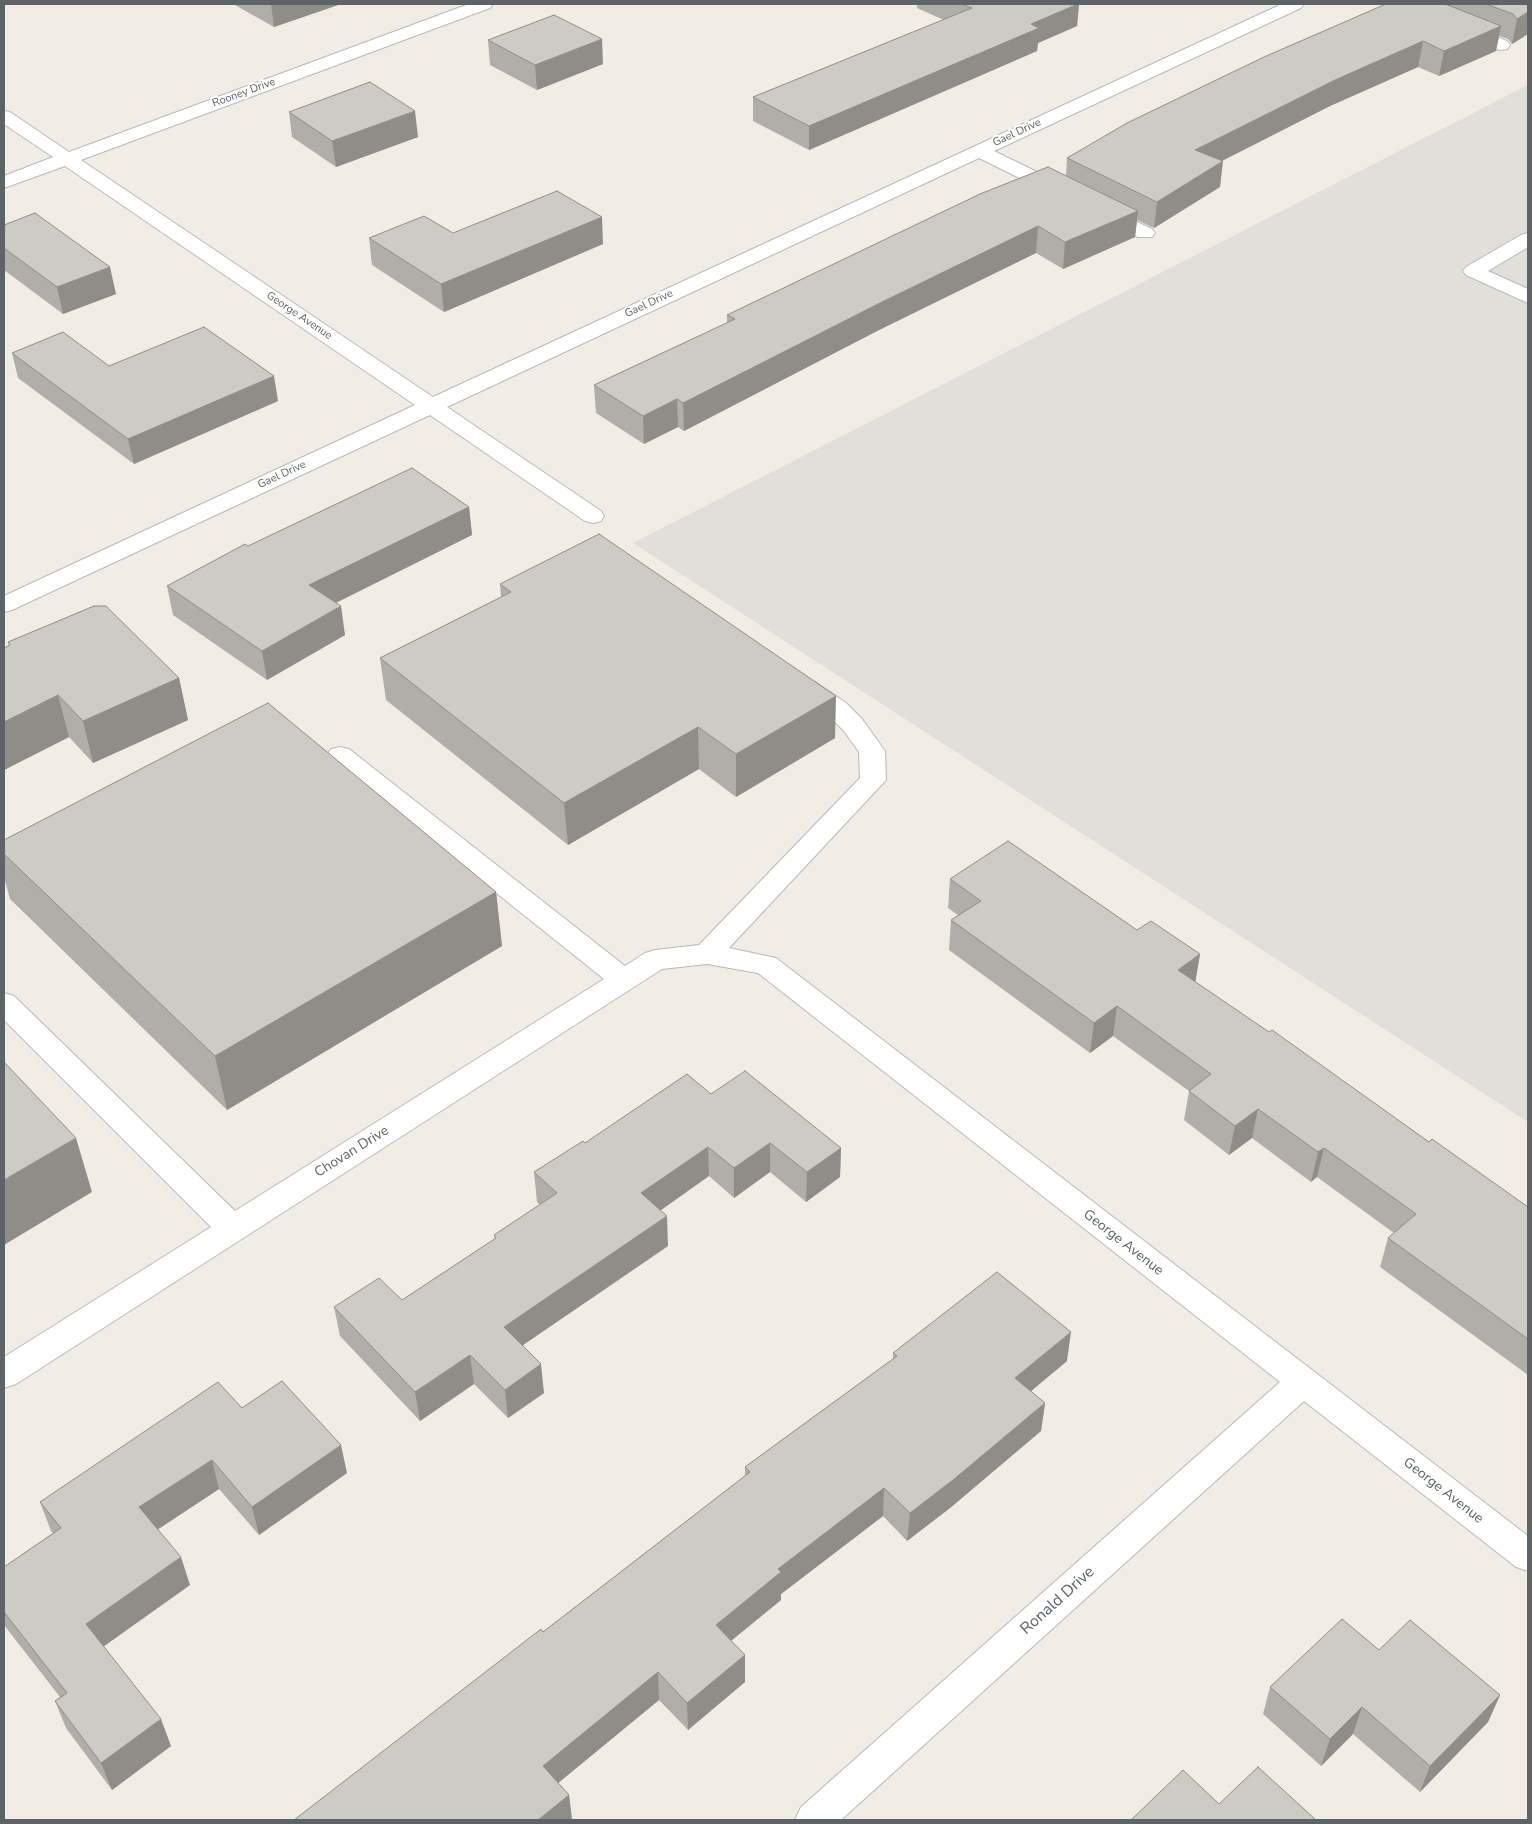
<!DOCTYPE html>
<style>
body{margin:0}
#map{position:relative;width:1532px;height:1824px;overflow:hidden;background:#f1ede5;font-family:"Nunito Sans",sans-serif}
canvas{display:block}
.frame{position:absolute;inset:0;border:5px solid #5d6367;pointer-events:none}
</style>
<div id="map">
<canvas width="1532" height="1824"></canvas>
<div class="frame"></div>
</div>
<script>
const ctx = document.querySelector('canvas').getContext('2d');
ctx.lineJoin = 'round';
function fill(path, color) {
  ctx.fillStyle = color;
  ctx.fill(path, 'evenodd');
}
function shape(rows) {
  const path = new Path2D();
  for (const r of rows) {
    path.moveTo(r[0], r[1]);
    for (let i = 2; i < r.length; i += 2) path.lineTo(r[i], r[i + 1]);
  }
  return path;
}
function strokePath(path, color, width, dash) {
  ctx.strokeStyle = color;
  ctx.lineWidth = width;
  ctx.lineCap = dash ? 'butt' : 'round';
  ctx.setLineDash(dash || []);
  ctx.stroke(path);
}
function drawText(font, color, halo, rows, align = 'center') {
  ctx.font = font + ' "Nunito Sans",sans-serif';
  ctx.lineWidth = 4;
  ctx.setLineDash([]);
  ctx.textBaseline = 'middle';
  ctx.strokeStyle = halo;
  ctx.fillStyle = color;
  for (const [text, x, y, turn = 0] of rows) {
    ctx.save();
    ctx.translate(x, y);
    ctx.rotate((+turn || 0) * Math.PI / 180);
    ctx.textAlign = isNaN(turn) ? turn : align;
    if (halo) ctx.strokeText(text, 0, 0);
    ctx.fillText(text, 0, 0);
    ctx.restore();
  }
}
fill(shape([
 [1528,85,1528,1122,633,543]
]), '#e1dfda');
const minor = shape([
 [469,4,493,4,490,8,81,160,433,397,1282,4,1304,4,1301,8,994,151,1068,187,1071,191,1068,195,1054,195,979,158,447,407,601,511,604,516,601,521,593,523,585,521,430,415,12,610,4,612,4,596,415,405,65,166,4,188,4,176,53,157,4,124,4,111,10,112,69,152,469,4],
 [1391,4,1414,4,1507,41,1510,45,1507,49,1501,50,1495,49,1394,8,1391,4],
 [1101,205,1152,229,1155,233,1152,237,1138,237,1094,215,1091,211,1094,207,1101,205],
 [1528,233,1528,247,1488,271,1528,289,1528,303,1466,275,1463,271,1466,267,1521,235,1528,233],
 [806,680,815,682,846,703,862,719,885,751,886,780,729,948,776,958,1528,1536,1528,1571,1516,1567,1304,1401,841,1820,795,1820,801,1807,1280,1382,758,973,707,964,662,969,16,1384,4,1388,4,1357,211,1227,4,1020,4,993,14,996,235,1211,604,979,331,761,327,755,331,749,340,747,349,749,625,966,645,953,655,950,699,945,860,778,859,752,844,731,828,715,797,694,794,688,797,682,806,680]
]);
strokePath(minor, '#b6b9bd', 2);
fill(minor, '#fff');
fill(shape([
 [233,4,341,4,274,27],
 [917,4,1079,4,1077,26,1038,43,1037,51,809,150,753,121,753,97,944,20,917,8],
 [1386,4,1528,4,1528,34,1512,44,1508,39,1499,36,1496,51,1439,76,1418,67,1330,106,1222,161,1220,187,1154,228,1137,220,1135,237,1063,269,1036,253,879,330,684,431,678,427,644,444,596,413,594,385,727,323,727,315,1066,176,1067,158],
 [488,40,603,64,537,90,490,65],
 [289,112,418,137,336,167,292,137],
 [4,225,116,294,63,314,4,270],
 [453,233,603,244,444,312,372,265,369,238],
 [12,353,109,366,278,401,134,464,18,378],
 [469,507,472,535,336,603,345,635,267,680,173,615,167,586,248,546],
 [500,584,835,738,736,797,699,769,568,845,386,700,380,658,501,597],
 [8,642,179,678,188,720,93,763,69,737,4,770,4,648,9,646],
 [4,840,496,892,502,946,227,1110,10,899,4,877],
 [950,879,1137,930,1200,954,1195,982,1429,1142,1528,1207,1528,1375,1380,1267,1388,1238,1394,1233,1317,1177,1311,1182,1252,1138,1229,1155,1184,1120,1189,1091,1113,1036,1090,1053,949,950,951,920,958,915,948,908],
 [711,1094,841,1148,840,1177,806,1202,770,1172,734,1198,709,1176,660,1210,668,1246,523,1345,544,1393,508,1418,474,1384,420,1421,340,1336,334,1307,402,1300,495,1239,494,1235,540,1205,537,1202,534,1172,585,1143],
 [893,1353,1067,1361,1031,1391,1045,1403,1041,1431,950,1508,907,1541,883,1516,781,1594,781,1600,731,1641,745,1655,745,1682,688,1730,659,1700,558,1783,569,1795,572,1820,294,1820,543,1632,745,1476,745,1467,893,1359],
 [242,1408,347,1473,259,1535,219,1489,158,1529,190,1585,103,1646,171,1746,112,1790,66,1728,55,1701,60,1697,4,1625,4,1567,53,1533,51,1531,40,1502],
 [1379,1650,1500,1695,1488,1722,1420,1792,1353,1734,1321,1766,1263,1714,1270,1687]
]), '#b1aea9');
fill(shape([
 [271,4,341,4,274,27],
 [1078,4,1079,4,1077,26,1038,43,1037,51,809,150,809,126,1031,24],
 [1528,12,1528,34,1512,44,1517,19],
 [1501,26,1496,51,1439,76,1444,51],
 [602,39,603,64,537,90,535,65],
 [1423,41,1418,67,1330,106,1192,176,1195,150,1335,80],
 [415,111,418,137,336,167,332,141],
 [1223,161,1220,187,1154,228,1157,202],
 [1138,211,1135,237,1063,269,1065,242],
 [602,217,603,244,444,312,441,284],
 [1038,226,1036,253,879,330,684,431,683,403,880,303],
 [110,267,116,294,63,314,57,287],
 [274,376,278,401,134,464,128,439],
 [677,399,678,427,644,444,643,416],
 [469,507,472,535,313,614,309,585],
 [341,606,345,635,267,680,262,651],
 [179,678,188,720,93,763,83,721],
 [58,695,69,737,4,770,4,722],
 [836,696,835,738,736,797,736,754],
 [698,727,699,769,568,845,564,803],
 [496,892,502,946,227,1110,215,1056],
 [1200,954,1195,984,1178,970],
 [1117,1006,1113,1036,1090,1053,1094,1023],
 [1258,1109,1252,1138,1229,1155,1235,1126],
 [76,1138,92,1192,4,1245,4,1180],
 [770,1143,770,1172,734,1198,734,1168],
 [708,1147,709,1176,643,1223,641,1193],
 [841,1148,840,1177,806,1202,807,1172],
 [1324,1148,1317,1177,1311,1182,1318,1152],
 [667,1216,668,1246,507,1356,504,1327],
 [1071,1332,1067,1361,1012,1407,1015,1378],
 [470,1355,474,1384,420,1421,415,1392],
 [541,1364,544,1393,508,1418,505,1390],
 [1045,1403,1041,1431,950,1508,907,1541,910,1513],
 [341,1445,347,1473,259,1535,252,1507],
 [212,1460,219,1489,148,1536,139,1507],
 [884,1488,883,1516,781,1594,781,1600,716,1653,716,1625,778,1569],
 [181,1557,190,1585,96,1652,86,1624],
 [745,1655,745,1682,688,1730,687,1703],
 [658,1672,659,1700,546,1793,543,1766],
 [1500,1695,1488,1722,1420,1792,1430,1766],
 [1362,1707,1353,1734,1321,1766,1330,1739],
 [161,1719,171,1746,112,1790,101,1763],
 [569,1795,572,1820,538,1820]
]), '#908d89');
const building = shape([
 [961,4,1078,4,1031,24,1039,28,809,126,753,97,972,8,961,4],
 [1386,4,1445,4,1501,26,1444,51,1423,41,1335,80,1195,150,1223,161,1157,202,1067,158,1127,123,1264,57,1386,4],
 [1486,4,1528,4,1528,12,1517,19,1513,14,1486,4],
 [554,15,602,39,535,65,488,40,554,15],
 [370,82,415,111,332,141,289,112,370,82],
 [1048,167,1138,211,1065,242,1038,226,880,303,683,403,677,399,643,416,594,385,735,319,727,315,980,194,1048,167],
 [557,191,602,217,441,284,369,238,424,216,453,233,557,191],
 [35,213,110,267,57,287,4,248,4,225,35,213],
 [204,327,274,376,128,439,12,353,63,332,109,366,204,327],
 [412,468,469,507,309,585,341,606,262,651,167,586,245,544,248,546,412,468],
 [599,534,836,696,736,754,698,727,564,803,380,658,511,592,500,584,599,534],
 [94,606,106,606,179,678,83,721,58,695,4,722,4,648,10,645,8,642,94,606],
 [268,703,496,892,215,1056,4,854,4,840,268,703],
 [1008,841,1137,930,1151,921,1200,954,1178,970,1269,1032,1272,1030,1429,1142,1432,1139,1528,1207,1528,1339,1388,1238,1416,1214,1324,1148,1318,1152,1258,1109,1235,1126,1189,1091,1211,1074,1117,1006,1094,1023,951,920,981,901,950,879,1008,841],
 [4,1062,76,1138,4,1180,4,1062],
 [745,1071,841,1148,807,1172,770,1143,734,1168,708,1147,641,1193,667,1216,504,1327,541,1364,505,1390,470,1355,415,1392,334,1307,379,1278,402,1300,496,1238,494,1235,557,1193,534,1172,583,1141,585,1143,687,1074,711,1094,745,1071],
 [997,1272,1071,1332,1015,1378,1045,1403,953,1480,910,1513,884,1488,778,1569,781,1572,716,1625,745,1655,687,1703,658,1672,543,1766,569,1795,538,1820,294,1820,541,1629,543,1632,750,1472,745,1467,897,1356,893,1353,997,1272],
 [282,1381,341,1445,252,1507,212,1460,139,1507,181,1557,86,1624,161,1719,101,1763,55,1701,67,1693,4,1612,4,1567,61,1528,40,1502,218,1382,242,1408,282,1381],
 [1342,1619,1379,1650,1410,1620,1500,1695,1430,1766,1362,1707,1330,1739,1270,1687,1342,1619],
 [1258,1767,1316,1820,1131,1820,1183,1770,1219,1804,1258,1767]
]);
fill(building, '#cecac4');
strokePath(building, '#908d89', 1);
drawText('11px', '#5d6367', '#fff', [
 ["Rooney Drive",244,93,-20],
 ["Gael Drive",1017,133,-25],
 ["Gael Drive",649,304,-25],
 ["George Avenue",299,316,34],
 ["Gael Drive",282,475,-25]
]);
drawText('14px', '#5d6367', '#fff', [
 ["Chovan Drive",352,1152,-32],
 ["George Avenue",1123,1243,38],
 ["George Avenue",1443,1491,38]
]);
drawText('16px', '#5d6367', '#fff', [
 ["Ronald Drive",1058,1601,-42]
]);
</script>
